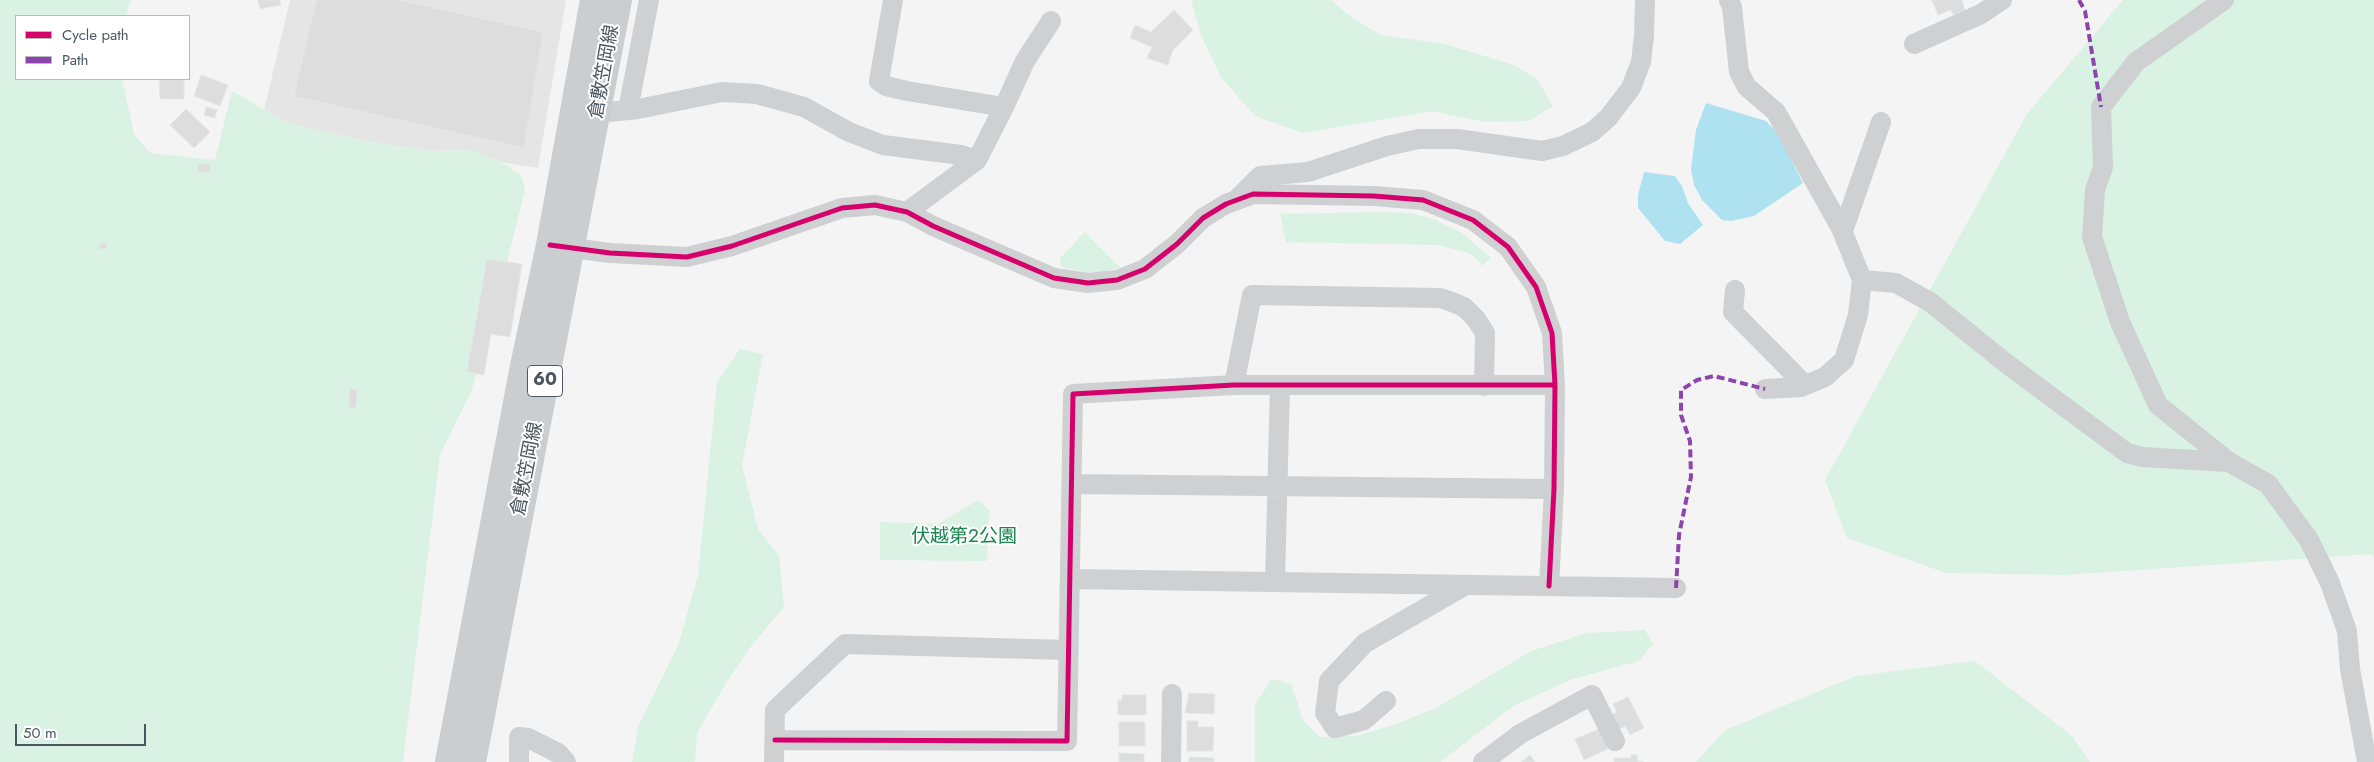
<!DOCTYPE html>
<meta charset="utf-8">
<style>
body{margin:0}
#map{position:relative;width:2374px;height:762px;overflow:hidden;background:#f4f4f4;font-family:Jost,sans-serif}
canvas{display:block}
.legend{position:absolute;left:15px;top:15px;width:175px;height:65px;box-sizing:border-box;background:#fff;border:1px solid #b7bbc0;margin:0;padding:6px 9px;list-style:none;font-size:15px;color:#4a5661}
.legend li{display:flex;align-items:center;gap:10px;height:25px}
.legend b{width:25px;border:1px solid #b7bbc0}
.scale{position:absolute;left:15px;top:724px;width:131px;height:22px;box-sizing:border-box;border:2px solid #4a5661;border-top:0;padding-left:6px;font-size:15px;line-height:18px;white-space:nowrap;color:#4a5661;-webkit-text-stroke:4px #fff;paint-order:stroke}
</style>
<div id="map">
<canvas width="2374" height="762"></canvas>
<ul class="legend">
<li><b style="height:6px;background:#d6006c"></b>Cycle path</li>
<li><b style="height:6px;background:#8e44ad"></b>Path</li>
</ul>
<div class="scale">50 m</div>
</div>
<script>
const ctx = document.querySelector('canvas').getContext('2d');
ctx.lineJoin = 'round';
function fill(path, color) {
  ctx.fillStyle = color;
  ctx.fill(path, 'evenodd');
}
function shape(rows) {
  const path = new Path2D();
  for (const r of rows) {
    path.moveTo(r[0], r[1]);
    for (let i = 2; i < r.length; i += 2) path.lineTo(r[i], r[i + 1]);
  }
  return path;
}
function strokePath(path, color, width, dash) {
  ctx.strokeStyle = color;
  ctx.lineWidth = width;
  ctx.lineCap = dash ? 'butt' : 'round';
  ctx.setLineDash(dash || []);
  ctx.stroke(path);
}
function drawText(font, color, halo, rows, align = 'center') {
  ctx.font = font + ' Jost,"Noto Sans JP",sans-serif';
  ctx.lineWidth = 4;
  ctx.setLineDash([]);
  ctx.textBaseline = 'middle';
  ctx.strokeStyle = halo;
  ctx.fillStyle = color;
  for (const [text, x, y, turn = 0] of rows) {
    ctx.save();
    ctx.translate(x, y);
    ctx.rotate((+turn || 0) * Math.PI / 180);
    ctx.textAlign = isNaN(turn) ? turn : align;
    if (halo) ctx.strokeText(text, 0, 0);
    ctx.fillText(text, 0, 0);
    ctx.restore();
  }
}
fill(shape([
 [290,0,566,0,538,168,501,162,471,150,429,151,364,141,287,123,264,110]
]), '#e6e5e6');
fill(shape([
 [0,0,131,0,126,16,16,16,16,79,122,79,134,134,150,153,215,160,232,91,287,123,364,141,429,151,471,150,501,162,520,174,525,189,492,323,471,392,440,455,403,762,0,762],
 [1191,0,1331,0,1351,17,1381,35,1445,44,1514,65,1537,79,1553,106,1529,121,1484,122,1432,111,1303,133,1255,116,1221,77,1201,35],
 [2123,0,2374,0,2374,558,2372,554,2065,575,1946,573,1847,538,1825,480,2027,114],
 [1378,212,1412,213,1435,220,1461,232,1491,258,1482,266,1476,258,1466,252,1437,245,1286,242,1280,214],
 [1085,232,1120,267,1104,272,1086,272,1061,267,1060,258],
 [740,349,763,354,742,465,758,529,779,556,784,607,752,645,728,680,697,733,695,762,632,762,638,727,679,643,698,575,717,382],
 [978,500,989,510,987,561,880,560,880,522,938,524],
 [1645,630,1653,644,1639,661,1573,679,1515,705,1440,762,1255,762,1255,704,1272,679,1291,684,1303,720,1320,737,1357,736,1393,725,1436,708,1531,651,1587,633],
 [1975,661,2072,736,2090,762,1696,762,1725,730,1856,676]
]), '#d9f2e3');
fill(shape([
 [1706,103,1766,121,1777,132,1803,183,1754,216,1731,221,1722,220,1702,200,1694,185,1691,169,1696,130],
 [1644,172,1675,176,1682,186,1688,203,1703,225,1680,244,1665,241,1638,208,1638,195]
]), '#aee2f0');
const building = shape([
 [258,0,280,0,281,5,260,9,258,0],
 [316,0,399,0,543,32,524,148,294,96,316,0],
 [1932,0,1962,0,1965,10,1953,15,1951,10,1938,15,1932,0],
 [1174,10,1193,30,1173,50,1168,65,1147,58,1152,47,1130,38,1135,25,1151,32,1174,10],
 [201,75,228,85,220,106,194,96,201,75],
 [159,79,184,79,184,99,160,99,159,79],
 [206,107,217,110,215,118,204,115,206,107],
 [186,109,210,132,194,148,170,125,186,109],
 [198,164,211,164,210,172,198,172,198,164],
 [100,243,107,243,107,249,99,249,100,243],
 [487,259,522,264,510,337,491,334,484,375,467,372,487,259],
 [350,389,357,389,356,408,349,407,350,389],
 [1189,693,1215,694,1214,714,1185,713,1189,693],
 [1122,695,1146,695,1146,715,1118,715,1118,700,1122,700,1122,695],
 [1628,697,1644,728,1630,735,1625,726,1616,731,1609,716,1617,712,1613,704,1628,697],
 [1187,721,1198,721,1198,727,1214,727,1213,751,1187,751,1187,721],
 [1119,722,1145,722,1145,746,1119,746,1119,722],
 [1599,729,1608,749,1584,760,1575,739,1599,729],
 [1119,753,1144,754,1144,762,1119,762,1119,753],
 [1530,755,1535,762,1521,762,1530,755],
 [1631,755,1637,755,1637,761,1644,762,1614,762,1614,758,1631,758,1631,755],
 [1189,757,1214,758,1214,762,1189,762,1189,757]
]);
fill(building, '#ddddde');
strokePath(building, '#e5e6e7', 1);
strokePath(shape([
 [893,0,879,81,886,86,907,91,1004,107,977,160,907,212],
 [1729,0,1732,7,1739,72,1747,87,1776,112,1841,228,1862,280,1858,315,1844,360,1825,377,1801,387,1765,389],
 [2224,0,2136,62,2101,107,2103,167,2095,190,2092,237,2120,322,2158,405,2229,462,2268,484,2309,540,2330,583,2347,631,2350,669,2367,762],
 [1914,44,1981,14,2002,0],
 [1004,107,1025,61,1051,21],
 [628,110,649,0],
 [598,113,638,109,722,92,757,94,804,107,849,132,883,145,961,155,977,160],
 [1237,199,1260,176,1308,172,1387,146,1419,139,1457,139,1542,151,1563,146,1592,132,1608,118,1631,88,1641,62,1644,36,1645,0],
 [1843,231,1881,122],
 [557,246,610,253,687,257,732,246,842,208,875,205,907,212,933,226,1054,278,1088,283,1117,280,1145,269,1177,244,1203,218,1226,204,1253,194,1374,196,1423,200,1473,220,1508,247,1536,287,1552,333,1555,385,1554,489,1549,586],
 [1862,280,1896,283,1930,302,2007,364,2127,453,2142,457,2229,462],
 [1735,290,1733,312,1805,385],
 [1234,385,1252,295,1440,298,1452,302,1464,307,1476,319,1485,333,1484,386],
 [1072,484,1554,489],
 [1070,579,1676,588],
 [1275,582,1280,385],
 [1386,701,1364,720,1335,728,1325,713,1329,681,1365,643,1464,586],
 [775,740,1067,741,1073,394,1234,385,1555,385],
 [519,762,519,737,528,738,558,753,566,762],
 [774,762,775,710,845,644,1068,650],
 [1171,762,1172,694],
 [1483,762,1520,734,1592,695,1615,741]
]), '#ced0d2', 20);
strokePath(shape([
 [449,762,524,366,550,245,594,0],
 [472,762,618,0]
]), '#caced1', 28);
strokePath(shape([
 [2079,0,2085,11,2101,107],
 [1676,588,1679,535,1691,477,1690,441,1681,415,1681,390,1697,380,1714,376,1765,389]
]), '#8e44ad', 4, [8, 4]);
strokePath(shape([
 [550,245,610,253,687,257,732,246,842,208,875,205,907,212,933,226,1054,278,1088,283,1117,280,1145,269,1177,244,1203,218,1226,204,1253,194,1374,196,1423,200,1473,220,1508,247,1536,287,1552,333,1555,385,1554,489,1549,586],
 [775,740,1067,741,1073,394,1234,385,1555,385]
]), '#d6006c', 5);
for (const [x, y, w] of [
 [545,381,35]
]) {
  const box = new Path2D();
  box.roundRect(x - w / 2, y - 15.5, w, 31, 4);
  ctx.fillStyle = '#fff';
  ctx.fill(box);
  strokePath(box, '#4a5661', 1);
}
drawText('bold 18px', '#4a5661', null, [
 ["60",545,381]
]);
drawText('19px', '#4a5661', '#fff', [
 ["倉敷笠岡線",605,72,-80],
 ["倉敷笠岡線",528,469,-79]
]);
drawText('19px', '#17864f', '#fff', [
 ["伏越第2公園",964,537]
]);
</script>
